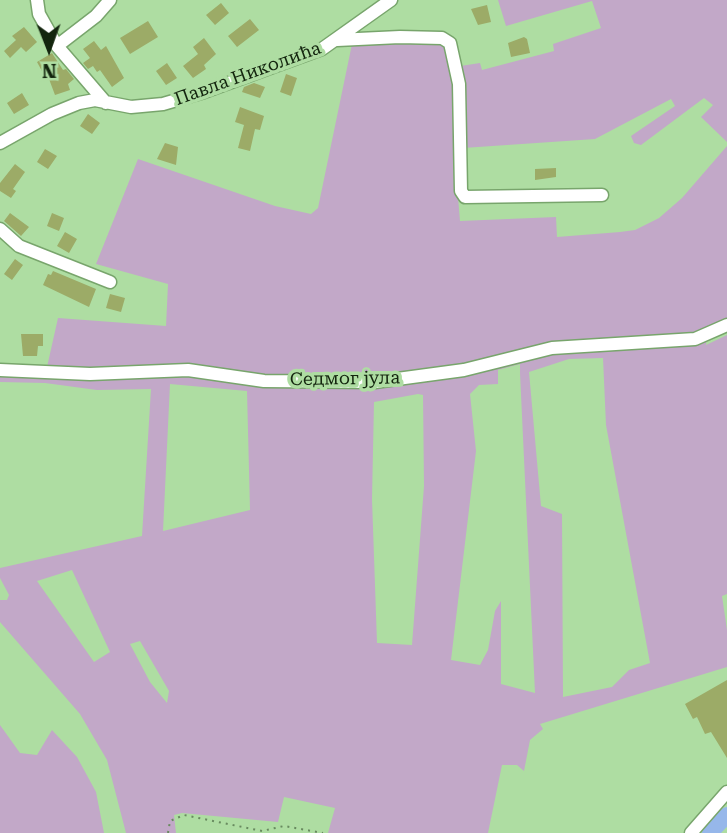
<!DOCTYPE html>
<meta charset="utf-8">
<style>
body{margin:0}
#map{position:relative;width:727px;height:833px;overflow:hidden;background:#aedda2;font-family:"Roboto Serif",serif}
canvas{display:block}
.north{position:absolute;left:14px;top:14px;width:70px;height:70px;-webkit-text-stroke:5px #aedda2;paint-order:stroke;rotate:179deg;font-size:19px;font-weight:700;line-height:28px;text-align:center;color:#13250e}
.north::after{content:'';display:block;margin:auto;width:24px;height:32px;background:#13250e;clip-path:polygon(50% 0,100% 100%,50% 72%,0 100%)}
</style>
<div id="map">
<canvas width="727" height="833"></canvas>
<div class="north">N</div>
</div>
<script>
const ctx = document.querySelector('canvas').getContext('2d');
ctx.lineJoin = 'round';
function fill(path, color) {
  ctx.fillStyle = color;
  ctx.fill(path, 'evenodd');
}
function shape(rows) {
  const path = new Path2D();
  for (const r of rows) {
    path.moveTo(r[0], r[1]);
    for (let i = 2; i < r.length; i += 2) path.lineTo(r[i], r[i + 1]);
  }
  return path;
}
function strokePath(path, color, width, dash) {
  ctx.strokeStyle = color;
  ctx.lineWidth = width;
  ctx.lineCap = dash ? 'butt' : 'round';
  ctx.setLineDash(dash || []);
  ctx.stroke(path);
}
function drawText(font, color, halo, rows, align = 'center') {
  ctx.font = font + ' "Roboto Serif",serif';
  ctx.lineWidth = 7;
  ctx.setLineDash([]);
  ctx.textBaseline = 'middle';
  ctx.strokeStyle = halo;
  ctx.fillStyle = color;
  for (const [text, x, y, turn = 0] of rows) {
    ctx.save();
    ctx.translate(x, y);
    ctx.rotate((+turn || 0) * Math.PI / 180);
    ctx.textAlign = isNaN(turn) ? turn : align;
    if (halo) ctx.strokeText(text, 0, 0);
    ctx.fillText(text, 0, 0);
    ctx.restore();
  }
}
fill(shape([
 [498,0,727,0,727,142,701,117,713,105,704,98,641,145,634,143,631,136,675,106,671,99,595,139,463,148,456,173,460,221,556,217,557,237,620,232,635,230,659,218,682,198,727,146,727,322,708,330,706,345,727,335,727,594,722,596,727,630,727,667,540,724,543,729,530,740,524,771,517,765,502,765,488,833,328,833,335,808,284,797,278,822,182,813,174,815,176,833,126,833,107,760,80,714,0,622,0,600,7,600,9,595,0,578,0,568,142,536,151,389,97,390,45,383,0,382,0,374,45,376,58,318,166,326,168,284,96,264,138,159,275,206,311,214,318,208,352,44,424,40,445,44,454,67,480,63,482,70,554,51,553,44,601,28,592,1,506,26],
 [603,358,606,425,650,663,629,670,612,687,563,697,562,514,541,506,529,372,569,359],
 [520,364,520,373,535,693,501,684,501,601,495,611,488,650,480,665,451,660,476,451,470,394,479,385,498,384,498,370],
 [170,384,247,391,250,510,163,531],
 [418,394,423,395,424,486,412,645,377,643,372,499,374,402],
 [72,570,110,652,94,662,37,581],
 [140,641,169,691,167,703,150,682,130,644],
 [0,725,20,753,37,755,52,730,77,757,96,792,104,833,0,833]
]), '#c2a8c8');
strokePath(shape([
 [710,833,727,815]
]), '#96b7ea', 16);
fill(shape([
 [221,3,229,13,215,25,206,15],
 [487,5,491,22,478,25,471,9],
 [250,19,259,30,237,47,228,36],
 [148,21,158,37,130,54,120,38],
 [24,27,37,42,26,52,21,47,10,58,4,51,16,40,12,36],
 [524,37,527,39,530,53,511,57,508,43],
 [204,38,216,54,204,65,206,69,193,78,183,66,198,54,193,47],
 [94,41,101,50,106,46,124,78,112,87,100,70,97,72,93,66,88,69,83,63,90,58,83,49],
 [52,53,63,70,66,69,74,79,68,84,70,90,55,95,46,71,43,73,37,62],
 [167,63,177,78,166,85,156,71],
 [286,74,297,78,291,96,280,92],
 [254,83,265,87,260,98,242,92,244,87],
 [22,93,29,105,14,114,7,103],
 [240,107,264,116,260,130,255,129,250,151,238,148,244,125,235,122],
 [88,114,100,123,92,134,80,126],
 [165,143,178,147,176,165,157,159],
 [45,149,57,156,48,169,37,162],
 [15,164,25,172,13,189,16,191,11,198,0,191,0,183],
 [556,168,556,177,535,180,535,169],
 [10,213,29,227,21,236,4,221],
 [52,213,64,218,59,231,47,226],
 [65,232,77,239,69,253,57,246],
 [15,259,23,265,12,280,4,274],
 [53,271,96,289,89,307,43,285,48,274,51,275],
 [110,294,125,298,121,312,106,308],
 [21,334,43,334,43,346,38,346,37,356,23,356],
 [727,680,727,758,711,732,705,734,697,717,693,719,685,704]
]), '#9cab67');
const minor = shape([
 [37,0,39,14,57,46,106,103],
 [337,40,400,37,442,38,450,43,459,84,461,191,465,197,602,195],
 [57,46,96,16,110,0],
 [0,143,52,114,79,103,95,100,131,107,163,104,204,92,322,49,391,0],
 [0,229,19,246,110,282],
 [0,370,90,374,188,370,264,381,375,382,464,370,552,348,695,339,727,325],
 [691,833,727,792]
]);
strokePath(minor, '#78a56c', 15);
strokePath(shape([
 [168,833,170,821,184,815,262,831,284,826,323,833]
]), '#688a5f', 2, [2, 5]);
strokePath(minor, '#fff', 12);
drawText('18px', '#13250e', '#aedda2', [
 ["Павла Николића",248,74,-20],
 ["Седмог јула",345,379,-1]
]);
</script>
